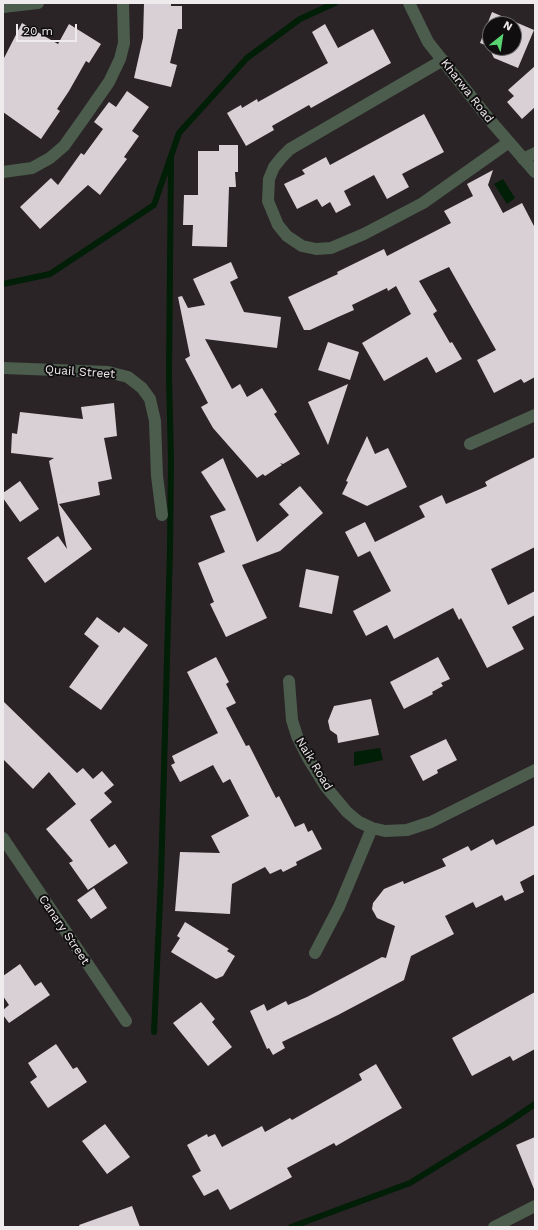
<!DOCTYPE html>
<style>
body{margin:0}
#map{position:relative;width:538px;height:1230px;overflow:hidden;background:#2a2427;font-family:"Work Sans",sans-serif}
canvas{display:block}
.frame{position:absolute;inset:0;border:4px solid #efebed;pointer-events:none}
.north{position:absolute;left:482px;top:16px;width:40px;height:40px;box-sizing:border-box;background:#110e10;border:1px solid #6a6668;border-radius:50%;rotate:30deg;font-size:11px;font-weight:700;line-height:16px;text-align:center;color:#efebed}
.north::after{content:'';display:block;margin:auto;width:14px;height:18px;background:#58d570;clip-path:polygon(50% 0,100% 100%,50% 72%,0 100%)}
.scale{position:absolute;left:16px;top:24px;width:61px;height:18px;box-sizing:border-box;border:2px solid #efebed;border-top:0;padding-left:5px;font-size:12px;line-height:14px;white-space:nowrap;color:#efebed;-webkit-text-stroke:3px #110e10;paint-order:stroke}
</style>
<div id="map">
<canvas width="538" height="1230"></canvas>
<div class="frame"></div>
<div class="north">N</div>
<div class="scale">20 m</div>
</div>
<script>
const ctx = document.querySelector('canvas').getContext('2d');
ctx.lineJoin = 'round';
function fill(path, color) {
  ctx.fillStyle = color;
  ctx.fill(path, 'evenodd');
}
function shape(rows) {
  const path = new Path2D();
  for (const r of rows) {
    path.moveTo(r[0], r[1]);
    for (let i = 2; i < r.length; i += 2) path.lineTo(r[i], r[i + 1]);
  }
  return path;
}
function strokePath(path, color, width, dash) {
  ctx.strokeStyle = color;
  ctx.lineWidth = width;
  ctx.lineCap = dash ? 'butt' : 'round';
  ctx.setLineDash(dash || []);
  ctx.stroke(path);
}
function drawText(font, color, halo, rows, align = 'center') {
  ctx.font = font + ' "Work Sans",sans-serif';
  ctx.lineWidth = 4;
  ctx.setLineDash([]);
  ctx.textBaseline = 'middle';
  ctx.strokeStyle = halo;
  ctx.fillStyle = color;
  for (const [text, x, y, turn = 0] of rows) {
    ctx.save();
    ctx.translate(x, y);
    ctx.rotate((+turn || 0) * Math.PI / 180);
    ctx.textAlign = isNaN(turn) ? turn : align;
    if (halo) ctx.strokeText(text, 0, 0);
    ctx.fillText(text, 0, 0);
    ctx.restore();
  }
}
fill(shape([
 [503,179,515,198,507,204,494,184],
 [380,748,383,760,354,766,354,752]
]), '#011e06');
strokePath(shape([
 [3,284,50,274,154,205,179,133,247,58,300,19,335,3],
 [154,1032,161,878,170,550,171,460,169,376,171,158],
 [291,1227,410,1183,507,1123,535,1104]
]), '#011e06', 6);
fill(shape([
 [144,3,171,3,171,6,182,6,182,29,178,29,170,63,177,65,171,87,134,78,143,38],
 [492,12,534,30,518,68,494,58,488,46,480,43],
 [490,24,514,24,514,48,490,48],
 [22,23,58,44,69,24,101,44,89,63,86,61,69,91,57,109,60,111,41,139,3,112,3,60],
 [325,24,338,48,373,29,391,63,311,108,309,105,272,126,274,130,246,146,227,113,241,105,242,108,257,99,258,102,328,63,312,32],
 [535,66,535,107,522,119,507,102,514,96,508,90],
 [127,91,149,107,132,131,139,136,124,157,127,159,100,195,88,185,40,229,20,207,51,178,58,185,81,153,84,155,103,129,94,122,109,102,116,107],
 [424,114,444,152,402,174,409,187,387,199,374,175,344,191,351,205,336,213,330,202,322,207,317,199,297,209,284,184,305,174,302,170,326,157,330,165],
 [219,145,238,145,238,172,235,172,236,187,229,187,227,247,192,246,193,225,183,225,184,195,198,195,198,151,219,151],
 [493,170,488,185,503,213,522,203,535,228,535,377,524,383,521,379,494,393,477,360,496,350,449,267,419,281,437,311,433,314,450,343,452,342,462,359,436,373,427,357,384,381,362,343,411,314,396,286,388,291,387,288,352,305,354,310,338,317,310,330,304,330,288,297,338,274,337,272,384,249,387,256,451,223,444,211,473,196,467,184],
 [231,262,238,278,230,282,244,312,281,317,277,348,205,339,232,389,240,384,247,397,262,388,277,412,274,414,300,454,283,464,280,463,282,465,265,476,263,474,257,478,213,428,201,407,208,403,185,359,190,356,178,297,182,296,188,308,205,305,193,279],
 [328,342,359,352,350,380,318,370],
 [348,384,328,445,308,402],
 [114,403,117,436,104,438,112,479,98,482,100,495,59,504,92,549,45,583,27,558,58,536,67,549,49,461,54,458,11,453,12,433,17,434,20,412,83,419,81,407],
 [367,436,375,454,388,448,407,487,367,506,342,494,348,482,346,481],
 [535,457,535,547,491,569,508,605,535,591,535,615,512,627,524,649,487,668,461,618,459,620,453,608,394,639,387,625,366,636,353,611,391,591,370,551,358,557,345,532,365,522,375,542,425,517,419,506,442,495,446,504,487,486,485,482,492,478],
 [223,458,257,542,289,515,279,504,300,486,323,513,280,551,242,565,267,618,226,637,210,604,214,602,198,563,225,552,210,516,226,510,201,472],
 [20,481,39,509,20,522,3,498,3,493],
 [306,569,339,576,332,614,299,607],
 [97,617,119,633,124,627,148,645,101,710,69,687,99,646,84,634],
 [216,657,229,682,226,684,236,703,226,708,246,746,249,745,276,798,279,796,295,827,304,823,308,832,312,830,322,849,296,862,297,865,283,872,281,869,270,874,265,867,232,884,230,914,175,911,180,852,220,853,211,836,249,816,230,779,223,783,213,765,180,782,171,765,175,763,172,756,218,733,187,672],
 [438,657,450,679,441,683,443,686,432,692,433,694,404,709,390,682],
 [371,699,379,735,338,743,337,735,330,730,328,721,334,706],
 [3,701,77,773,83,768,93,779,102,771,114,785,104,793,112,802,90,820,109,848,115,844,128,863,88,890,69,863,73,861,46,829,76,804,49,772,33,789,3,759],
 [446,739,457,760,437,770,438,773,423,781,410,756],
 [535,825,535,874,520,882,524,892,505,901,502,895,476,908,473,902,445,916,454,934,411,956,404,980,338,1015,282,1042,285,1048,273,1055,269,1048,267,1049,250,1011,264,1004,267,1011,286,1001,288,1005,307,997,382,957,386,958,395,926,377,918,372,909,373,903,384,889,403,881,404,884,446,866,442,859,468,846,471,851,493,839,496,845],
 [94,888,107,908,91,919,77,900],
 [185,922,229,949,227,951,235,956,223,976,216,979,171,952,180,938,177,936],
 [20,964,35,986,41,982,50,995,9,1023,3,1015,3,1010,9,1005,3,996,3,976],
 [535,992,535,1049,513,1061,510,1056,472,1076,452,1038],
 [201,1002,215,1019,212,1022,232,1047,208,1066,173,1023],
 [56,1044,73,1069,77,1067,87,1082,48,1108,30,1082,37,1077,28,1063],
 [376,1064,402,1108,336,1146,334,1143,287,1168,292,1177,230,1210,218,1189,204,1196,192,1176,201,1171,187,1145,207,1134,208,1137,215,1134,222,1147,262,1126,265,1132,290,1118,292,1120,362,1080,359,1074],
 [105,1124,130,1157,107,1174,82,1141],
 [535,1137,535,1189,534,1189,516,1145],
 [132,1206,140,1227,80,1227,79,1225]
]), '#d8d0d4');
strokePath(shape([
 [409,3,428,42,489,119,535,172],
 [3,7,38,3],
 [443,60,290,149,282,157,274,167,269,179,268,201,278,225,287,236,302,246,316,249,331,248,364,234,423,203,509,142],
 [523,159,535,153],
 [3,172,32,168,50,158,64,146,84,118,109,82,120,59,124,43,123,3],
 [3,368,108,372,128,377,142,388,150,399,155,421,157,476,162,515],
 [470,444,535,415],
 [289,681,292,720,297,736,308,758,326,787,347,812,359,822,372,828,385,831,407,830,431,822,535,770],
 [3,838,126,1021],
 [315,953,339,907,372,828],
 [494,1227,535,1206]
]), '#4c5d4d', 12);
drawText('12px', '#efebed', '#110e10', [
 ["Kharwa Road",467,91,52],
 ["Quail Street",80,372,4],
 ["Naik Road",314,764,59],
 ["Canary Street",64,930,56]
]);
</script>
